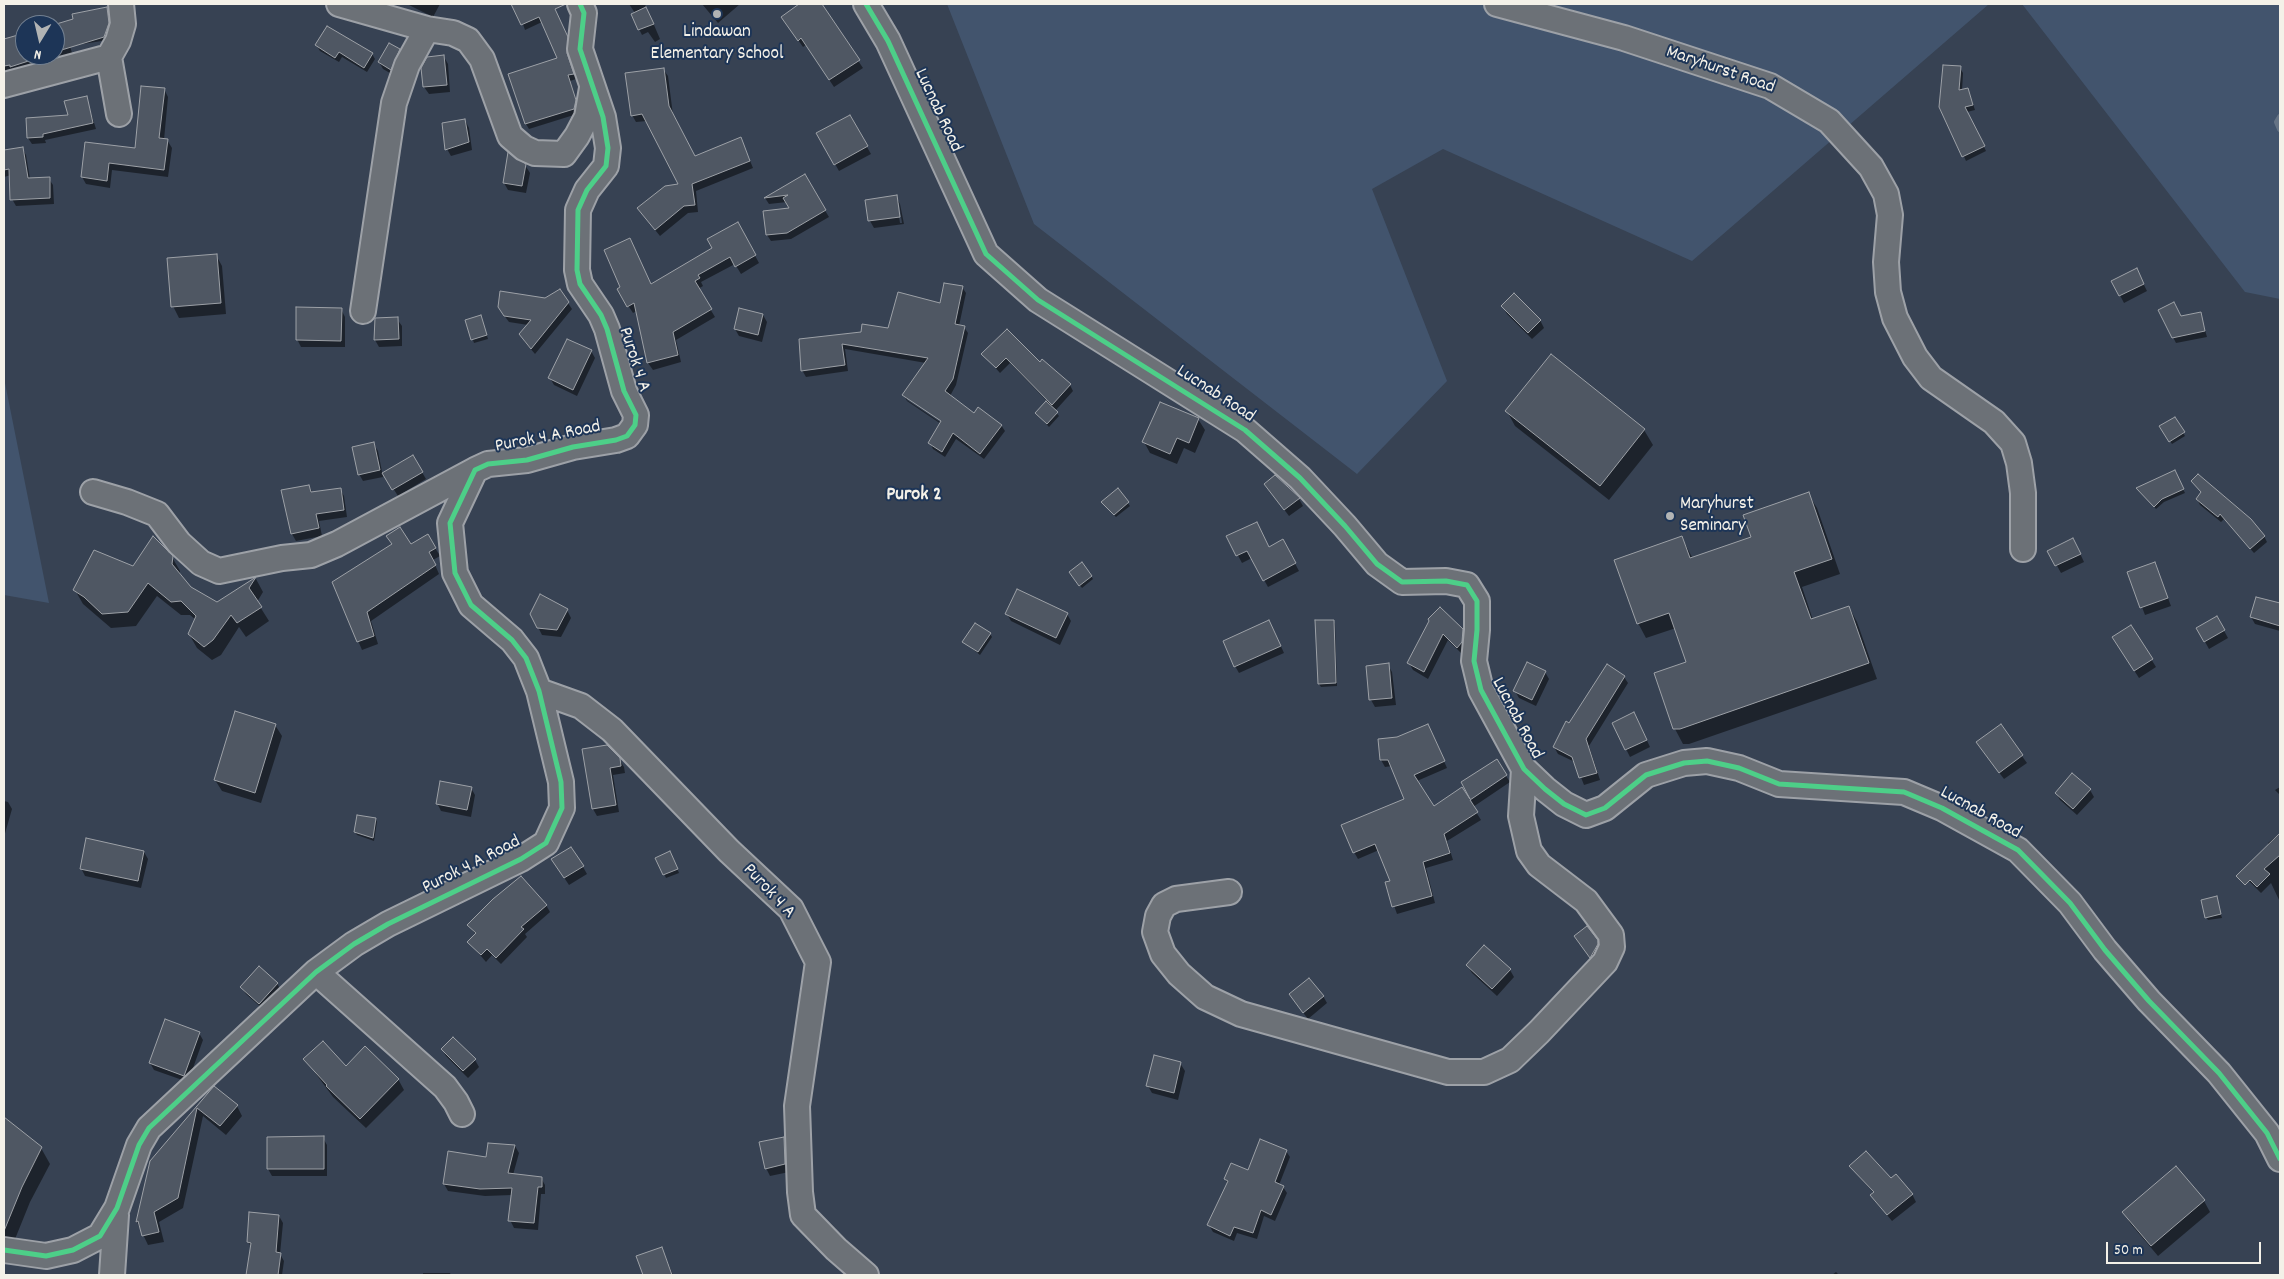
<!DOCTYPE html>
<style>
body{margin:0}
#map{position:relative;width:2284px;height:1279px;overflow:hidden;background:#374253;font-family:Dekko,sans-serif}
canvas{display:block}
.frame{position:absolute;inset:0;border:5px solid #f4f1e8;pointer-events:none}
.north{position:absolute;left:15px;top:15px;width:50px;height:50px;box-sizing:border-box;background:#1d3557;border:1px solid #738091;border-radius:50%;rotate:189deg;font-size:14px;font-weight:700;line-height:20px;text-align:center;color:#f4f1e8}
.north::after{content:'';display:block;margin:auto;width:18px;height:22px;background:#b2b4b4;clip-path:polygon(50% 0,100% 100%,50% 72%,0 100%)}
.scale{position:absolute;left:2106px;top:1242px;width:155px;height:22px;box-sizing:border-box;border:2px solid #f4f1e8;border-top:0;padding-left:6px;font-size:15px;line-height:18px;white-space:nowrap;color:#f4f1e8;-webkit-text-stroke:4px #1d3557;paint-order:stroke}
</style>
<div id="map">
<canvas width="2284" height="1279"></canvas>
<div class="frame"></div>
<div class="north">N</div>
<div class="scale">50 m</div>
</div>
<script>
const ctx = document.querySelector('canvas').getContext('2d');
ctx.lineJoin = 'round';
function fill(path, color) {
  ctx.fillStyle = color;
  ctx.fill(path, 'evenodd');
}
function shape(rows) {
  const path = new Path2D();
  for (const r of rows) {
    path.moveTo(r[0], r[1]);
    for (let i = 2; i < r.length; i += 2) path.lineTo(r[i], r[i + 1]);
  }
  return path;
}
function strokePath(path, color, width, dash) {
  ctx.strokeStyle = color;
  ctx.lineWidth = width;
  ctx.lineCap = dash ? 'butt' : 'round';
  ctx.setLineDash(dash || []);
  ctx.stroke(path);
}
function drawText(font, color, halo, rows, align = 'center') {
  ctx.font = font + ' Dekko,sans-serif';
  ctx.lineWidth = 4;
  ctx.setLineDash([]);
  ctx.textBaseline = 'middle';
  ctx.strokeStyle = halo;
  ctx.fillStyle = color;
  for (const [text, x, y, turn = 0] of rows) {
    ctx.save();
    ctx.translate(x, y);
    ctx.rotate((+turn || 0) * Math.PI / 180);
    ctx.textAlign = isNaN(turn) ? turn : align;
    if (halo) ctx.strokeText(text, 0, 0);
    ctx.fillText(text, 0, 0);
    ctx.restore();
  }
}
fill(shape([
 [947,4,1989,4,1692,261,1443,149,1372,189,1447,381,1357,474,1034,224],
 [2022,4,2280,4,2280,299,2245,292],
 [4,378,49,603,4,595]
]), '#42546d');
fill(shape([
 [407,4,440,4,433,17],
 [516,4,561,4,554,7,570,43,569,59,576,79,570,81,578,106,577,114,529,129,526,124,510,75,559,59,542,22,525,30],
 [629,4,645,4,660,39,655,42,648,32,642,35,632,15,635,13],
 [702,4,740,4,718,23],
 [801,4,820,4,863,68,834,87,806,45,803,47,782,17],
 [107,9,110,14,111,28,108,40,70,46,72,53,14,71,13,69,4,71,4,44,25,37,25,55,55,55,55,26],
 [317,46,372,54,375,59,367,72,342,57,339,62,320,51],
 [399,50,403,57,395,76,383,69,379,62],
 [444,57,448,64,450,92,429,94,424,87],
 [1960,68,1963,73,1962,91,1968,89,1975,110,1967,112,1986,151,1966,161,1941,106],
 [663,69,668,76,673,115,695,158,744,146,753,168,696,191,698,212,688,213,660,236,643,215,680,185,647,121,636,122,632,115],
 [164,89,168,97,164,140,167,140,172,148,168,177,112,170,110,188,86,184,82,177,86,144,136,150],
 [86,97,96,129,45,140,46,143,32,144,28,138,27,119,69,117],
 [849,116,871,154,839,171,818,134],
 [465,120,469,128,472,150,451,156,447,149],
 [22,148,26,155,30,179,49,179,53,185,54,204,16,206,12,199,11,175,4,177,4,152],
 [525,165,530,173,526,193,508,190,504,183],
 [804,176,829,217,791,239,771,241,767,235,791,209,787,202,769,204,765,198],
 [896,197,900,204,904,224,874,228,870,221],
 [897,203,899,203,902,223,900,223],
 [738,224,759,263,741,274,735,264,701,282,703,286,698,289,715,317,676,340,681,362,653,370,648,363,637,311,633,313,618,290,651,285,714,249],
 [216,255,222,266,226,314,179,318,173,306],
 [2140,277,2147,291,2124,303,2113,282],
 [962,287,966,293,959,326,964,327,968,333,956,385,950,396,974,415,1001,425,1005,431,984,459,956,439,945,457,933,449,930,443,941,424,907,401,904,395,926,363,845,349,848,371,806,377,802,370,800,340,889,330,941,305],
 [907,397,947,424,946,426,907,400],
 [568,303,572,309,535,354,524,341,528,325,509,322,503,314],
 [1503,307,1540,320,1544,328,1532,339,1507,314],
 [341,309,345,317,345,347,301,347,297,339],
 [2200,313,2207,337,2176,343,2173,337,2181,318],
 [763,315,767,322,762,342,739,336,735,329],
 [397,319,402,326,402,346,379,347,375,340],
 [482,319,488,339,474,343,466,320],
 [1007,330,1040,364,1070,385,1073,391,1055,411,1059,416,1049,427,1036,413,1047,401,1010,363,1000,373,983,354],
 [591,351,595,358,577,396,554,385,550,378],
 [1507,411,1644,430,1653,445,1609,500,1515,426],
 [2175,418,2185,436,2172,444,2161,427],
 [1198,419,1205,430,1195,453,1184,448,1177,464,1150,453,1144,442],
 [373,443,378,451,383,477,363,481,359,474],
 [413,457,426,479,398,496,384,474],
 [2176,475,2185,493,2164,502,2156,509,2140,491],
 [1275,476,1299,499,1303,506,1289,516,1265,484],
 [2193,481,2264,536,2267,542,2254,553,2224,519,2221,522,2200,505,2197,499,2202,493],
 [309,486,313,493,340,489,344,496,347,517,319,521,322,536,296,541,292,534,283,491],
 [1118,490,1130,506,1116,517,1102,503],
 [1808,494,1817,508,1840,574,1802,587,1813,620,1849,607,1857,622,1877,679,1689,744,1683,744,1675,729,1688,663,1676,628,1646,638,1638,623,1682,538,1693,559,1752,538],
 [428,536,440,556,433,560,439,574,371,621,378,644,362,650,334,583,411,546],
 [1228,537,1269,548,1283,541,1299,571,1268,587,1252,558,1242,563],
 [2077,547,2084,562,2061,573,2049,551],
 [172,557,180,571,180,575,190,588,217,604,256,579,263,592,257,602,269,621,246,637,239,627,221,655,212,660,197,648,189,634,196,620,190,615,181,615,157,596,136,626,111,628,83,604,75,590,133,568],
 [2155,564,2171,606,2145,615,2129,573],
 [1072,575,1091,576,1093,579,1082,588],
 [2257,598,2280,605,2280,631,2255,624,2251,617],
 [567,610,571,618,561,637,542,635,538,627],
 [1007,614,1067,614,1071,621,1060,645,1011,621],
 [2217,618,2228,638,2209,649,2198,629],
 [1333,621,1335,624,1337,686,1321,687,1319,684],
 [1430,621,1462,630,1467,638,1466,650,1462,654,1448,640,1428,679,1413,670,1409,663],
 [2131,626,2156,667,2139,678,2118,645],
 [1273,629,1284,653,1239,673,1235,666],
 [990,634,992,637,980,655,964,642],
 [1388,665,1392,672,1396,705,1375,707,1371,700],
 [1545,672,1549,679,1536,706,1519,698,1515,691],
 [1624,677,1628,683,1589,746,1600,780,1584,785,1575,762,1558,754,1554,747,1570,725],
 [1638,721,1650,747,1630,757,1626,749],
 [275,725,282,736,261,803,222,791,215,780],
 [2000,726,2027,763,2004,779,1982,750],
 [1431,732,1447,768,1417,781,1434,807,1473,804,1463,783,1496,761,1510,782,1473,807,1481,820,1447,841,1453,860,1426,868,1435,903,1397,914,1386,883,1392,881,1379,850,1358,859,1354,852,1405,799,1392,766,1385,767,1381,760,1379,740],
 [583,750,619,759,624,767,625,773,613,775,619,812,597,816,593,809],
 [2280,787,2280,795,2275,790],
 [471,788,475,795,471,817,441,811,437,803],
 [2090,790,2094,797,2077,815,2060,800,2056,793],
 [4,801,8,802,12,809,4,837],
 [376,819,377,822,374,841,357,835,355,832],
 [2280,833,2280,902,2271,883,2261,893,2246,878,2269,845,2268,843],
 [144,852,148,859,141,888,85,876,81,868],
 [672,856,679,873,666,878,657,858],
 [557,867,583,867,587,874,569,885],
 [2216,898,2222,918,2208,920,2206,917],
 [546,905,550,912,525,934,527,937,501,964,492,955,486,962,469,942,476,935,469,925],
 [1597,941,1601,949,1595,964,1580,943],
 [1467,965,1510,970,1514,977,1497,996,1472,973],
 [277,983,281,991,264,1010,246,994,241,987],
 [1323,996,1327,1003,1308,1019,1295,1002],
 [199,1033,203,1040,188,1082,154,1070,150,1063],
 [442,1049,475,1060,479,1067,468,1078,446,1056],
 [305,1059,398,1079,404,1090,366,1128,333,1097],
 [1180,1063,1185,1071,1178,1100,1152,1093,1148,1086],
 [214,1088,237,1106,242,1116,226,1135,203,1116,183,1208,159,1222,164,1242,148,1245,137,1222,151,1162],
 [7,1122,41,1148,50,1164,30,1202,11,1249,4,1247,4,1127],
 [323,1138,327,1145,327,1176,272,1176,268,1169],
 [784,1138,788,1146,789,1172,770,1176,766,1168],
 [515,1146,519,1153,513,1175,541,1178,545,1185,545,1194,541,1194,538,1230,514,1228,510,1220,512,1195,485,1196,448,1191,444,1184,487,1158],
 [1286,1151,1290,1157,1279,1185,1283,1187,1287,1193,1275,1221,1264,1216,1257,1239,1237,1233,1234,1241,1213,1232,1209,1225,1228,1184,1225,1179,1248,1172],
 [1851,1167,1912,1194,1916,1202,1892,1221,1876,1202,1874,1193],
 [2176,1168,2204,1201,2210,1212,2158,1256,2130,1223,2124,1212],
 [279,1216,283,1223,280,1254,284,1261,282,1275,248,1275,252,1248,248,1242],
 [662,1248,673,1275,644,1275,638,1257],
 [1836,1272,1839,1275,1832,1275],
 [423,1273,450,1273,451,1275,423,1275]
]), '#0007');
strokePath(shape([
 [2280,117,2277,122,2280,129]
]), '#657385', 6);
const building = shape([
 [511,4,566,4,555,9,568,37,567,53,574,74,568,75,576,100,574,109,525,124,508,74,557,58,539,17,521,25,511,4],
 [799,4,822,4,860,60,829,80,801,38,798,41,781,17,799,4],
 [107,7,109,23,104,37,55,52,55,25,53,25,73,19,72,14,107,7],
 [646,7,654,24,638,30,631,14,646,7],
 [327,26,373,53,364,68,339,52,335,58,315,45,327,26],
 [25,33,25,55,47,55,10,67,10,65,4,66,4,39,25,33],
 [389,43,400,49,391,70,378,62,389,43],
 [444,55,447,85,423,87,421,68,427,57,444,55],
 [1943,65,1961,66,1959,90,1968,88,1973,105,1965,107,1985,146,1962,157,1939,107,1943,65],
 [664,68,669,106,695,156,741,137,750,161,692,184,695,205,684,206,655,230,637,208,665,186,678,184,642,114,631,116,625,73,664,68],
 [141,86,165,88,159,138,168,139,164,170,109,163,107,181,81,177,85,142,135,148,141,86],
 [87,96,93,123,43,134,43,137,27,138,26,118,68,115,64,101,87,96],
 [850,115,868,146,834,165,816,133,850,115],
 [465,119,469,142,445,150,442,123,465,119],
 [23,147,28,178,50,177,50,198,10,200,9,169,4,170,4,150,23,147],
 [508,152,526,164,522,186,503,183,508,152],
 [805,174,826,210,787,233,766,235,763,211,789,208,783,198,788,195,764,198,805,174],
 [897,195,900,217,868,221,865,200,897,195],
 [738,222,756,255,735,267,730,257,698,275,700,278,695,281,712,309,673,332,678,355,647,363,634,303,627,307,617,289,620,287,604,250,630,238,651,284,712,248,707,239,738,222],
 [217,254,221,303,171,307,167,258,217,254],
 [2137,268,2144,284,2119,296,2111,281,2137,268],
 [944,283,963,286,955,324,965,326,953,379,945,391,974,413,978,407,1002,425,980,454,953,433,942,452,928,443,941,421,902,395,928,358,842,344,845,365,801,371,799,339,861,332,862,324,888,328,898,292,940,303,944,283],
 [560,289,569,302,531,349,519,334,531,320,504,316,498,307,500,291,545,298,560,289],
 [1514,293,1541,320,1528,333,1501,306,1514,293],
 [2174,302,2181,316,2201,312,2205,331,2172,338,2158,310,2174,302],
 [296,307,342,308,341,341,296,340,296,307],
 [739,308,763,314,758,335,734,329,739,308],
 [481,315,487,335,471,340,465,320,481,315],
 [398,317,399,339,374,340,375,318,398,317],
 [1007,329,1040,362,1042,359,1071,384,1052,405,1006,358,996,368,981,354,1007,329],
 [567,339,592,350,573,390,548,378,567,339],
 [1551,354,1645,429,1600,486,1505,411,1551,354],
 [1046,401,1058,412,1047,424,1035,413,1046,401],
 [1160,402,1199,418,1189,443,1177,438,1170,454,1142,442,1160,402],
 [2175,417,2185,432,2169,442,2159,426,2175,417],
 [374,442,380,470,358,475,352,447,374,442],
 [413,455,423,472,392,490,382,473,413,455],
 [2175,470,2184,489,2162,499,2154,507,2136,488,2175,470],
 [2198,474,2251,519,2265,536,2250,549,2220,514,2218,517,2196,499,2201,492,2191,481,2198,474],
 [1275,475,1300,498,1284,510,1264,484,1275,475],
 [309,485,311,492,341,488,344,510,316,514,319,528,291,534,281,490,309,485],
 [1118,488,1129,502,1114,515,1101,502,1118,488],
 [1809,492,1832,559,1794,572,1811,619,1849,606,1869,663,1680,729,1673,729,1654,673,1686,662,1669,613,1637,624,1614,560,1682,536,1690,558,1751,537,1743,515,1809,492],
 [1257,522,1269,547,1283,539,1296,563,1263,581,1247,551,1236,556,1226,536,1257,522],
 [400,527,411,544,428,534,436,548,429,552,436,565,367,612,374,636,357,642,332,582,392,544,386,536,400,527],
 [153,536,173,556,172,564,191,587,217,602,256,577,249,588,262,607,237,623,231,615,213,640,204,647,188,634,196,616,181,601,171,602,148,583,128,612,102,614,84,597,73,590,94,550,133,566,153,536],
 [2073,538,2081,554,2055,566,2047,551,2073,538],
 [1082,562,1092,576,1079,586,1069,572,1082,562],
 [2155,562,2168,598,2140,608,2127,572,2155,562],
 [1017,589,1068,613,1056,638,1005,614,1017,589],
 [540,594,568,609,557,630,537,628,530,614,540,594],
 [2256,597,2280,603,2280,626,2250,617,2256,597],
 [1440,607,1463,629,1462,642,1457,648,1443,634,1424,672,1407,663,1429,621,1428,619,1440,607],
 [2217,616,2225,630,2204,642,2196,628,2217,616],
 [1269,620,1281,646,1234,667,1223,641,1269,620],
 [1315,620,1334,620,1336,683,1318,684,1315,620],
 [975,623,991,633,978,652,962,642,975,623],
 [2131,625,2153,659,2134,671,2112,637,2131,625],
 [1527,662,1546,671,1532,700,1513,691,1527,662],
 [1389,663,1392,698,1369,700,1366,666,1389,663],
 [1607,664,1625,676,1586,739,1597,773,1579,778,1572,757,1553,747,1566,721,1569,723,1607,664],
 [235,711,276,724,255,793,214,780,235,711],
 [1634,712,1647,740,1625,750,1612,723,1634,712],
 [1428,724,1445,761,1414,775,1434,806,1462,787,1470,799,1461,782,1497,759,1507,775,1470,800,1478,812,1444,834,1450,853,1423,862,1432,896,1392,907,1385,882,1390,881,1375,844,1353,853,1341,825,1404,799,1388,760,1380,760,1378,739,1397,737,1428,724],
 [2001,724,2023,755,1999,773,1976,742,2001,724],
 [607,745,620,758,621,766,610,768,616,805,592,809,582,749,607,745],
 [2072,773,2091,789,2073,809,2055,793,2072,773],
 [440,781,472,787,467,810,436,804,440,781],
 [357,815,376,818,373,838,354,832,357,815],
 [2280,833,2280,855,2264,869,2270,874,2257,887,2250,880,2245,885,2236,876,2280,833],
 [86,838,144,851,138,881,80,869,86,838],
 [571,847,584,866,564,878,551,859,571,847],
 [670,851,678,869,663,875,655,858,670,851],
 [521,876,547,905,521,927,524,929,496,958,487,949,481,955,467,942,476,933,467,925,493,899,521,876],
 [2217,896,2221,914,2205,918,2201,900,2217,896],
 [1587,926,1598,940,1598,944,1590,958,1574,936,1587,926],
 [1484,945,1511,969,1492,989,1466,965,1484,945],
 [259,966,278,983,259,1004,240,987,259,966],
 [1309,978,1324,996,1303,1013,1289,994,1309,978],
 [165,1019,200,1032,184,1076,149,1063,165,1019],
 [453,1037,476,1059,463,1071,441,1049,453,1037],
 [323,1041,346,1066,365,1046,399,1079,360,1119,326,1086,327,1085,303,1059,323,1041],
 [1154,1055,1181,1062,1174,1093,1146,1086,1154,1055],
 [214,1086,238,1105,220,1126,197,1108,178,1198,154,1212,159,1232,142,1236,138,1221,136,1222,150,1161,214,1086],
 [4,1117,42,1147,22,1187,4,1231,4,1117],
 [324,1136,324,1169,267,1169,267,1137,324,1136],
 [784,1137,785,1164,765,1169,759,1142,784,1137],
 [1260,1139,1287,1150,1275,1182,1284,1186,1271,1215,1261,1210,1253,1233,1234,1227,1230,1236,1207,1225,1228,1181,1224,1179,1231,1163,1248,1170,1260,1139],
 [488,1143,515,1145,508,1173,542,1177,542,1187,538,1187,534,1223,508,1221,512,1188,480,1189,443,1184,448,1151,486,1157,488,1143],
 [1866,1151,1891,1178,1896,1174,1913,1194,1887,1215,1870,1195,1874,1192,1849,1166,1866,1151],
 [2176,1166,2205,1200,2151,1246,2122,1212,2176,1166],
 [249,1212,279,1215,276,1252,281,1253,278,1275,246,1275,251,1243,247,1242,249,1212],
 [662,1247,672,1275,643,1275,636,1256,662,1247]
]);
fill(building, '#4f5763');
strokePath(building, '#9da1a7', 1);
const minor = shape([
 [339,4,427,29,453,33,468,40,482,59,510,136,524,148,535,153,564,154,577,136,587,117,592,88],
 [866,4,888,41,986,254,1038,300,1245,430,1300,478,1345,526,1377,564,1402,582,1446,581,1467,585,1477,601,1477,630,1474,661,1481,690,1524,769,1545,789,1564,804,1586,815,1605,808,1646,775,1684,763,1707,761,1739,768,1779,784,1904,792,1942,808,2018,850,2070,903,2105,950,2149,1001,2219,1073,2267,1133,2280,1159],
 [1497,4,1624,38,1770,86,1829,121,1871,167,1886,194,1890,215,1886,262,1888,292,1895,318,1915,357,1931,378,1994,422,2013,443,2019,463,2023,493,2023,549],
 [109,57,119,114],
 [4,85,109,57,118,41,123,24,121,4],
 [363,311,394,103,407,65,427,29],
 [93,492,127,502,157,514,179,543,201,563,219,571,282,558,311,555,337,544,475,470],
 [539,691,581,706,612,730,729,851,791,909,818,962,797,1106,800,1192,803,1215,836,1249,866,1275],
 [1229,892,1176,899,1164,905,1158,916,1155,932,1163,954,1179,974,1205,997,1241,1014,1448,1072,1484,1072,1510,1060,1539,1032,1605,962,1612,947,1611,935,1586,901,1539,865,1529,851,1521,816,1524,769],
 [316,972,445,1087,456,1102,462,1114],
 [4,1250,46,1256,73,1250,100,1236,117,1208,139,1145,149,1128,316,972,354,944,388,924,521,859,546,843,562,808,561,782,539,691,526,658,512,640,471,605,455,573,450,523,475,470,488,464,527,460,573,447,616,440,627,436,635,425,636,415,624,391,607,329,601,315,580,284,577,270,578,210,587,190,606,166,608,148,603,117,580,49,584,13,580,4],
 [112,1275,116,1215]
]);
strokePath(minor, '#9da1a7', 28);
strokePath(minor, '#6c7177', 24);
strokePath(shape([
 [866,4,888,41,986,254,1038,300,1245,430,1300,478,1345,526,1377,564,1402,582,1446,581,1467,585,1477,601,1477,630,1474,661,1481,690,1524,769,1545,789,1564,804,1586,815,1605,808,1646,775,1684,763,1707,761,1739,768,1779,784,1904,792,1942,808,2018,850,2070,903,2105,950,2149,1001,2219,1073,2267,1133,2280,1159],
 [4,1250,46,1256,73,1250,100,1236,117,1208,139,1145,149,1128,316,972,354,944,388,924,521,859,546,843,562,808,561,782,539,691,526,658,512,640,471,605,455,573,450,523,475,470,488,464,527,460,573,447,616,440,627,436,635,425,636,415,624,391,607,329,601,315,580,284,577,270,578,210,587,190,606,166,608,148,603,117,580,49,584,13,580,4]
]), '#4dcf88', 5);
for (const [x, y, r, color] of [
 [717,14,5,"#b2b4b4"],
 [1670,516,5,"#b2b4b4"]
]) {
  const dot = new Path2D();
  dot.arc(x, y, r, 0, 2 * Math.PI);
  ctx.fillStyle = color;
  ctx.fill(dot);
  strokePath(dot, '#1d3557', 2);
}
drawText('19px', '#f4f1e8', '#1d3557', [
 ["Lindawan",717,33],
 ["Elementary School",717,55],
 ["Maryhurst",1680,505,"left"],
 ["Seminary",1680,527,"left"]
]);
drawText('19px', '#f4f1e8', '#1d3557', [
 ["Maryhurst Road",1720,71,19],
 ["Lucnab Road",937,111,65],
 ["Purok 4 A",633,360,72],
 ["Lucnab Road",1215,395,33],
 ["Purok 4 A Road",548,438,-11],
 ["Lucnab Road",1516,719,62],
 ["Lucnab Road",1980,814,29],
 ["Purok 4 A Road",472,866,-27],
 ["Purok 4 A",768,892,47]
]);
drawText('bold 20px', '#f4f1e8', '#1d3557', [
 ["Purok 2",914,496]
]);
</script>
